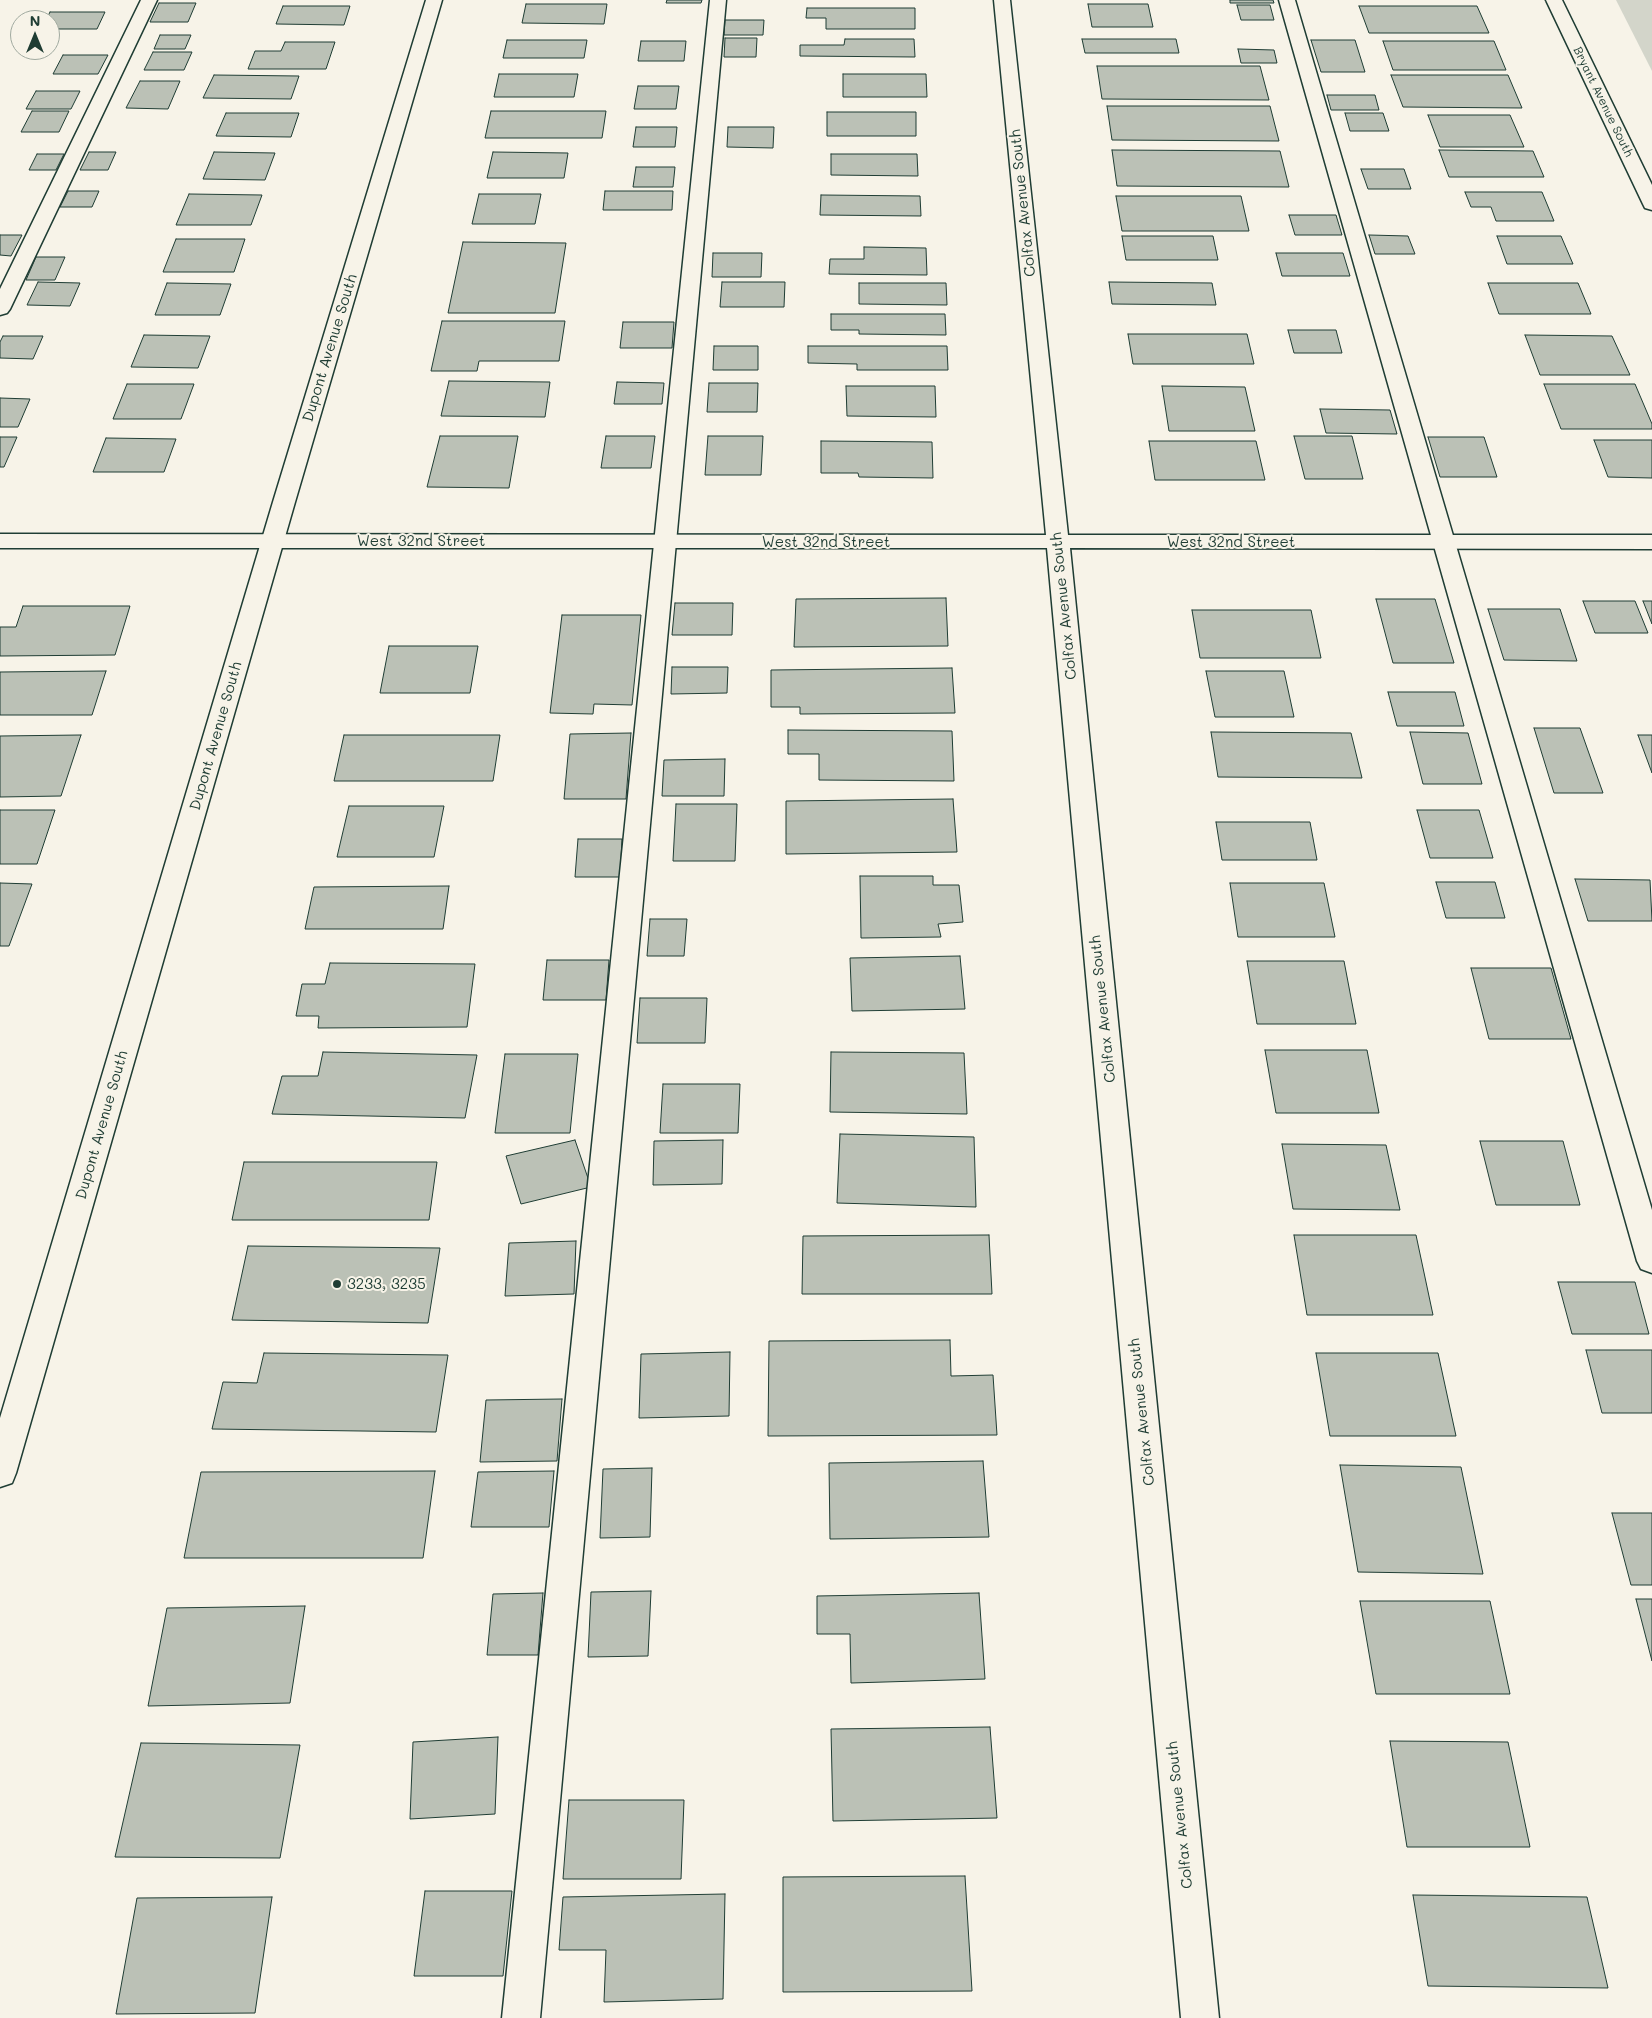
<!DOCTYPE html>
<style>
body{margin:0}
#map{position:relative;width:1652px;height:2018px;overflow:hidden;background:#f7f3e8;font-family:Mali,sans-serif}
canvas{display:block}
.north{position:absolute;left:10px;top:10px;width:50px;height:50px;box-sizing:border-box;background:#f7f3e8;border:1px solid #a1aaa0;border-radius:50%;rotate:0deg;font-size:14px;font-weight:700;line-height:20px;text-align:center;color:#1f3d34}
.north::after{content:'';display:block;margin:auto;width:18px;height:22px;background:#1f3d34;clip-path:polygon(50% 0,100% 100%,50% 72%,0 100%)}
</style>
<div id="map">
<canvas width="1652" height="2018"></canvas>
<div class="north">N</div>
</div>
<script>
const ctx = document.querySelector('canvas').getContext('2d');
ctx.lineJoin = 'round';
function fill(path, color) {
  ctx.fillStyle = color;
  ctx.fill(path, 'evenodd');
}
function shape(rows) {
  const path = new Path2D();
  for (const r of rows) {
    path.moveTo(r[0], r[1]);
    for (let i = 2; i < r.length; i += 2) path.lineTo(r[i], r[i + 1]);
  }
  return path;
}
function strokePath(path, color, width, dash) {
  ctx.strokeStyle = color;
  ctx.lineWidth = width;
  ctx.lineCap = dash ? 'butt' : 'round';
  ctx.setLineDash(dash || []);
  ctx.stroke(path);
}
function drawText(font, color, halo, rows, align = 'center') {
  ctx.font = font + ' Mali,sans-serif';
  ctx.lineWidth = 4;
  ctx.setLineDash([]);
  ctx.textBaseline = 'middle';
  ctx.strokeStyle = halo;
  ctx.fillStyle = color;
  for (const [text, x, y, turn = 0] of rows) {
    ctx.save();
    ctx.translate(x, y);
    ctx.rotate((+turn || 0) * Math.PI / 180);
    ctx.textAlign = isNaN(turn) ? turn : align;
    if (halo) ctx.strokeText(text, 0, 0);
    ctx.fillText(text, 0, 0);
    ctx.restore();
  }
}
fill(shape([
 [1616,0,1652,0,1652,71]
]), '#d3d5ca');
const building = shape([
 [667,0,702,0,701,3,666,3,667,0],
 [1230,0,1273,0,1274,3,1230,3,1230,0],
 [159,3,196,3,188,22,150,22,159,3],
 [526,4,607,4,604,24,522,23,526,4],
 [1088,4,1148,4,1153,27,1092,27,1088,4],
 [1237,5,1270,5,1274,20,1241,20,1237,5],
 [283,6,350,6,344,25,276,24,283,6],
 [1359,6,1477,6,1489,33,1369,33,1359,6],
 [807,8,915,8,915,29,826,29,826,18,806,18,807,8],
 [50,12,105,12,97,29,50,29,50,20,46,20,50,12],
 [725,20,764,20,763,35,724,35,725,20],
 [160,35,191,35,185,49,154,49,160,35],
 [725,38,757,38,756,57,724,57,725,38],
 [845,39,914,39,915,57,800,56,800,45,844,45,845,39],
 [1082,39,1176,39,1179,53,1085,53,1082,39],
 [507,40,587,40,584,58,503,58,507,40],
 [1311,40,1355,40,1365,72,1321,72,1311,40],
 [641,41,686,41,684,61,638,61,641,41],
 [1383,41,1494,41,1506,70,1393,70,1383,41],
 [285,42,335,42,326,69,248,69,255,51,281,51,285,42],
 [1238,49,1274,50,1277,63,1241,63,1238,49],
 [153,52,192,52,184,70,144,70,153,52],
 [63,55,108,55,98,74,53,74,63,55],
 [1097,66,1260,66,1269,100,1102,99,1097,66],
 [499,74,578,74,574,97,494,97,499,74],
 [843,74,926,74,927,97,843,97,843,74],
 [214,75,299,76,291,99,203,98,214,75],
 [1391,75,1508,75,1522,108,1403,107,1391,75],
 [140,81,180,81,168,109,126,108,140,81],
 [638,86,679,86,676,109,634,109,638,86],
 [36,91,80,91,71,109,26,109,36,91],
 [1327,95,1375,95,1379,110,1331,110,1327,95],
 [1107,106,1270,106,1279,141,1112,140,1107,106],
 [32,111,69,111,59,132,21,132,32,111],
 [491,111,606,111,602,138,485,138,491,111],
 [827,112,916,112,916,136,827,136,827,112],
 [226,113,299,113,291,137,216,136,226,113],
 [1345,113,1383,113,1389,131,1350,131,1345,113],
 [1428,115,1510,115,1524,147,1440,147,1428,115],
 [636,127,677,127,675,147,633,147,636,127],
 [728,127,774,127,773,148,727,147,728,127],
 [1112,150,1280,151,1289,187,1117,186,1112,150],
 [1439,150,1533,151,1544,177,1449,177,1439,150],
 [89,152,116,152,108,170,80,170,89,152],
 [214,152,275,153,265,180,203,179,214,152],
 [493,152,568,153,564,178,487,178,493,152],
 [37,154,64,154,56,170,29,170,37,154],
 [831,154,917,154,918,176,831,175,831,154],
 [636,167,675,167,673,187,633,187,636,167],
 [1361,169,1404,169,1411,189,1368,189,1361,169],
 [68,191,99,191,92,207,60,207,68,191],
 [605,191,673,191,672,210,603,210,605,191],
 [1465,192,1542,192,1554,221,1496,221,1491,207,1471,207,1465,192],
 [189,194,262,195,251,225,176,225,189,194],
 [479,194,541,194,535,224,472,224,479,194],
 [821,195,920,196,921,216,820,215,821,195],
 [1116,196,1241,196,1249,231,1122,231,1116,196],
 [1289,215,1336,215,1342,235,1295,235,1289,215],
 [0,235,22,235,11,256,0,255,0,235],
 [1369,235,1408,236,1415,254,1375,254,1369,235],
 [1122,236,1213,236,1218,260,1126,260,1122,236],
 [1497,236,1561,236,1573,264,1507,264,1497,236],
 [176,239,245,239,234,272,163,272,176,239],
 [463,242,566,243,555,313,448,313,463,242],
 [864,247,926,248,927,275,829,274,830,259,864,259,864,247],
 [713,253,762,253,761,277,712,277,713,253],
 [1276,253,1343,253,1350,276,1282,276,1276,253],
 [36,257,65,257,55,280,26,280,36,257],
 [38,282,80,283,70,306,27,305,38,282],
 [722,282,785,282,784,307,720,307,722,282],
 [1109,282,1212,283,1216,305,1112,304,1109,282],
 [167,283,231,284,220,315,155,315,167,283],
 [859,283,946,283,947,305,859,304,859,283],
 [1488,283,1578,283,1591,314,1499,314,1488,283],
 [831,314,945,314,946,335,859,334,859,330,831,330,831,314],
 [442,321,565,321,559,361,479,361,477,371,431,371,442,321],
 [623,322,674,322,672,348,620,348,623,322],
 [1288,330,1336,330,1342,353,1294,353,1288,330],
 [1128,334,1247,334,1254,364,1133,364,1128,334],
 [144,335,210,336,198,368,131,367,144,335],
 [1525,335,1612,336,1630,375,1540,375,1525,335],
 [3,336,43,336,33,359,0,358,0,342,3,336],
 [714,346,758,346,758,370,713,370,714,346],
 [808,346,947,346,948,370,857,370,857,364,808,363,808,346],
 [449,381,550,382,545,417,441,416,449,381],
 [617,382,664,383,662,404,614,404,617,382],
 [709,383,758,383,757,412,707,412,709,383],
 [127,384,194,384,181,419,113,419,127,384],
 [1544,384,1635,384,1652,424,1652,429,1561,429,1544,384],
 [846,386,935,386,936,417,847,416,846,386],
 [1162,386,1245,387,1255,431,1169,431,1162,386],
 [0,398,30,399,18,427,0,427,0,398],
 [1320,409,1390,410,1397,434,1326,433,1320,409],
 [440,436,518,436,509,488,427,487,440,436],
 [606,436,655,436,651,468,601,468,606,436],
 [708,436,763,436,761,475,705,475,708,436],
 [1294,436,1352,436,1363,479,1305,479,1294,436],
 [0,437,17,437,4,467,0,467,0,437],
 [1428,437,1484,437,1497,477,1440,477,1428,437],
 [106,438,176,439,164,472,93,472,106,438],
 [1594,440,1652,440,1652,478,1608,477,1594,440],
 [821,441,932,442,933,478,859,477,858,473,821,473,821,441],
 [1149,441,1256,441,1265,480,1155,480,1149,441],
 [946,598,948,646,794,647,796,599,946,598],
 [1376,599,1435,599,1454,663,1393,663,1376,599],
 [1583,601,1635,601,1648,633,1595,633,1583,601],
 [1643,601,1652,601,1652,624,1643,601],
 [675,603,733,603,732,635,672,635,675,603],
 [23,606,130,606,115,655,0,656,0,627,16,627,23,606],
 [1488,609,1560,609,1577,661,1504,660,1488,609],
 [1192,610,1311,610,1321,658,1200,658,1192,610],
 [562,615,641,615,632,705,594,704,593,714,550,713,562,615],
 [389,646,478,646,470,693,380,693,389,646],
 [672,667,728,667,727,693,671,694,672,667],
 [952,668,955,713,800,714,800,707,771,707,771,670,952,668],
 [106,671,92,715,0,715,0,672,106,671],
 [1206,671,1284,671,1294,717,1215,717,1206,671],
 [1388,692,1455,692,1464,726,1397,726,1388,692],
 [1534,728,1580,728,1603,793,1554,793,1534,728],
 [788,730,952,731,954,781,819,780,819,754,788,754,788,730],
 [1211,732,1351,733,1362,778,1218,777,1211,732],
 [1410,732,1468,733,1482,784,1423,784,1410,732],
 [631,733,626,799,564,799,570,734,631,733],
 [81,735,61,796,0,797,0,736,81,735],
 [344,735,500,735,493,781,334,781,344,735],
 [1638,735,1652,735,1652,773,1638,735],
 [725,759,724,796,662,796,664,760,725,759],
 [953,799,957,852,786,854,786,801,953,799],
 [676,804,737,804,735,861,673,861,676,804],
 [349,806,444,806,434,857,337,857,349,806],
 [0,810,55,810,37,864,0,864,0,810],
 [1417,810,1479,810,1493,858,1430,858,1417,810],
 [1216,822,1310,822,1317,860,1222,860,1216,822],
 [578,839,622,839,620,877,575,877,578,839],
 [860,876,933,876,933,885,959,885,963,922,938,924,941,937,861,938,860,876],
 [1575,879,1650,880,1652,921,1588,921,1575,879],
 [1436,882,1495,882,1505,918,1446,918,1436,882],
 [0,883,32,884,9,946,0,946,0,883],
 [1230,883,1324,883,1335,937,1238,937,1230,883],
 [449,886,443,929,305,929,314,887,449,886],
 [650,919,687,919,684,956,647,956,650,919],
 [960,956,965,1009,852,1011,850,958,960,956],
 [547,960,609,960,606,1000,543,1000,547,960],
 [1247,961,1344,961,1356,1024,1257,1024,1247,961],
 [330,963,475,964,467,1027,318,1028,319,1016,296,1016,302,984,325,984,330,963],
 [1471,968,1551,968,1571,1039,1489,1039,1471,968],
 [640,998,707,998,705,1043,637,1043,640,998],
 [1265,1050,1367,1050,1379,1113,1276,1113,1265,1050],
 [323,1052,477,1055,465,1118,272,1114,282,1076,318,1076,323,1052],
 [831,1052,964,1053,967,1114,830,1112,831,1052],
 [505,1054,578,1054,570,1133,495,1133,505,1054],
 [663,1084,740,1084,738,1133,660,1133,663,1084],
 [840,1134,974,1137,976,1207,837,1203,840,1134],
 [575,1140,591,1187,521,1204,506,1156,575,1140],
 [723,1140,722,1184,653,1185,654,1141,723,1140],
 [1480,1141,1563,1141,1580,1205,1496,1205,1480,1141],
 [1282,1144,1386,1145,1400,1210,1293,1209,1282,1144],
 [244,1162,437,1162,429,1220,232,1220,244,1162],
 [989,1235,992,1294,802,1294,803,1236,989,1235],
 [1294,1235,1416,1235,1433,1315,1307,1315,1294,1235],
 [576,1241,574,1294,505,1296,509,1243,576,1241],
 [248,1246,440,1248,428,1323,232,1320,248,1246],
 [1558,1282,1635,1282,1649,1334,1572,1334,1558,1282],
 [950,1340,951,1376,993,1375,997,1435,768,1436,769,1341,950,1340],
 [1586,1350,1652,1350,1652,1413,1602,1413,1586,1350],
 [730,1352,729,1416,639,1418,641,1354,730,1352],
 [264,1353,448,1355,436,1432,212,1429,223,1382,257,1383,264,1353],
 [1316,1353,1438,1353,1456,1436,1330,1436,1316,1353],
 [562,1399,557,1461,480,1462,486,1400,562,1399],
 [983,1461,989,1537,830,1539,829,1463,983,1461],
 [1340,1465,1461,1467,1483,1574,1358,1572,1340,1465],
 [652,1468,650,1537,600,1538,603,1469,652,1468],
 [435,1471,423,1558,184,1558,201,1472,435,1471],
 [554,1471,549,1527,471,1527,478,1472,554,1471],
 [1612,1513,1652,1513,1652,1585,1631,1585,1612,1513],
 [651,1591,648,1656,588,1657,591,1592,651,1591],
 [543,1593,538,1655,487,1655,493,1594,543,1593],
 [979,1593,985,1679,851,1683,850,1634,817,1634,817,1596,979,1593],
 [1636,1599,1652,1599,1652,1661,1636,1599],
 [1360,1601,1490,1601,1510,1694,1376,1694,1360,1601],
 [305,1606,290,1703,148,1706,167,1608,305,1606],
 [990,1727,997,1818,833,1821,831,1729,990,1727],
 [498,1737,495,1814,410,1819,413,1742,498,1737],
 [1390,1741,1508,1742,1530,1847,1407,1847,1390,1741],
 [141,1743,300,1745,280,1858,115,1857,141,1743],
 [569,1800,684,1800,681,1879,563,1879,569,1800],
 [965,1876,972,1991,783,1992,783,1877,965,1876],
 [425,1891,512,1891,503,1976,414,1976,425,1891],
 [725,1894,723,1999,604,2002,606,1950,559,1950,563,1897,725,1894],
 [1413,1895,1587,1897,1608,1988,1428,1986,1413,1895],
 [272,1897,255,2013,116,2014,137,1898,272,1897]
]);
fill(building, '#bbc1b6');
strokePath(building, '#1f3d34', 1);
const service = shape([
 [141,0,157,0,10,309,7,313,0,315,0,289,141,0],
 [710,0,726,0,540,2018,502,2018,710,0],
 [1279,0,1295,0,1652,1210,1652,1273,1641,1269,1637,1261,1279,0]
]);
const minor = shape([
 [994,0,1010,0,1068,535,1652,535,1652,549,1070,548,1219,2018,1181,2018,1047,548,0,548,0,534,1046,535,994,0],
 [1546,0,1562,0,1652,185,1652,210,1645,208,1643,204,1546,0]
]);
const tertiary = shape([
 [426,0,442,0,295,502,16,1473,12,1483,0,1487,0,1418,273,502,426,0]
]);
strokePath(service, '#1f3d34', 3);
strokePath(minor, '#1f3d34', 3);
strokePath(tertiary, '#1f3d34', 3);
fill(service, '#f7f3e8');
fill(minor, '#f7f3e8');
fill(tertiary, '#f7f3e8');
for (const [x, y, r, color] of [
 [337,1284,5,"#1f3d34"]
]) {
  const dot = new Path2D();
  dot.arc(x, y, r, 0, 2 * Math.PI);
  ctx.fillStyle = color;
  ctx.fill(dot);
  strokePath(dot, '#f7f3e8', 2);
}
drawText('12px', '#1f3d34', '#f7f3e8', [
 ["Bryant Avenue South",1603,102,64]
]);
drawText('15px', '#1f3d34', '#f7f3e8', [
 ["Colfax Avenue South",1023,203,-96],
 ["Dupont Avenue South",330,348,-73],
 ["West 32nd Street",421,541],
 ["West 32nd Street",826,542],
 ["West 32nd Street",1231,542],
 ["Colfax Avenue South",1064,606,-96],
 ["Dupont Avenue South",216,736,-74],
 ["Colfax Avenue South",1103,1009,-96],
 ["Dupont Avenue South",102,1125,-74],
 ["Colfax Avenue South",1142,1412,-96],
 ["Colfax Avenue South",1180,1815,-96]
]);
drawText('15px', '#1f3d34', '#f7f3e8', [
 ["3233, 3235",347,1284]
], 'left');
</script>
